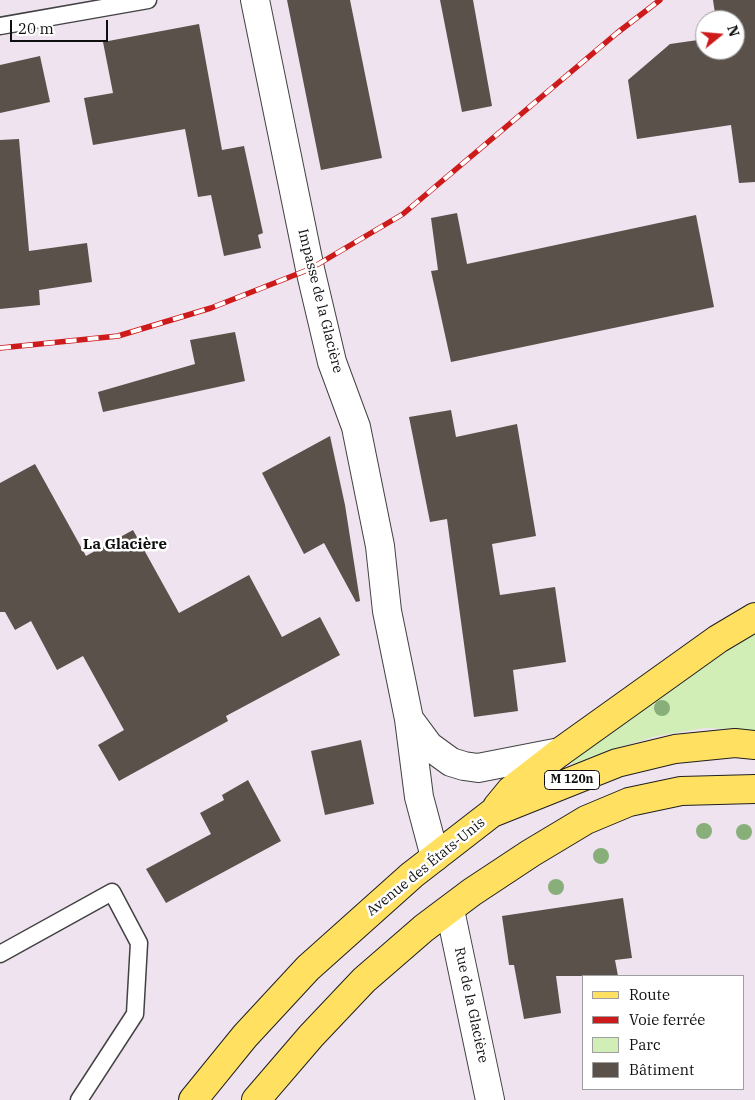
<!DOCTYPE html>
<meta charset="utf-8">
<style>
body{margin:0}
#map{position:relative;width:755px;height:1100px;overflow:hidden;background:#fffdf1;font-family:"IBM Plex Serif",serif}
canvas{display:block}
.legend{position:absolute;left:582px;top:975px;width:162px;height:115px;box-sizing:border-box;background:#fff;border:1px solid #9f9f9f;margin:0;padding:6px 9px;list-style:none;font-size:15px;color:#0f0f0f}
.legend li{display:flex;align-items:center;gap:10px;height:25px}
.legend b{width:25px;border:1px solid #9f9f9f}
.north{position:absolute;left:695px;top:10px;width:50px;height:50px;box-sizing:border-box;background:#fff;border:1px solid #9f9f9f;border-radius:50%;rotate:73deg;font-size:14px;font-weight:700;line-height:20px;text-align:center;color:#0f0f0f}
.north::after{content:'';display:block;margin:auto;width:18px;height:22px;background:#cd1a1a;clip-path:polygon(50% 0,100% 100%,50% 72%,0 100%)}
.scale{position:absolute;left:10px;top:20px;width:98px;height:22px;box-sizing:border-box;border:2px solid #0f0f0f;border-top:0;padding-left:6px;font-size:15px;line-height:18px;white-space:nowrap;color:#0f0f0f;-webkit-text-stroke:4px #fff;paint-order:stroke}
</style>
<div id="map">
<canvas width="755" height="1100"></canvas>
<ul class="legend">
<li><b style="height:6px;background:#ffe061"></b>Route</li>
<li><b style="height:6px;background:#cd1a1a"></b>Voie ferrée</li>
<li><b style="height:14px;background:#d1eeb7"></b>Parc</li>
<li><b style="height:14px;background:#59514a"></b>Bâtiment</li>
</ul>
<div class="north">N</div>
<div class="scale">20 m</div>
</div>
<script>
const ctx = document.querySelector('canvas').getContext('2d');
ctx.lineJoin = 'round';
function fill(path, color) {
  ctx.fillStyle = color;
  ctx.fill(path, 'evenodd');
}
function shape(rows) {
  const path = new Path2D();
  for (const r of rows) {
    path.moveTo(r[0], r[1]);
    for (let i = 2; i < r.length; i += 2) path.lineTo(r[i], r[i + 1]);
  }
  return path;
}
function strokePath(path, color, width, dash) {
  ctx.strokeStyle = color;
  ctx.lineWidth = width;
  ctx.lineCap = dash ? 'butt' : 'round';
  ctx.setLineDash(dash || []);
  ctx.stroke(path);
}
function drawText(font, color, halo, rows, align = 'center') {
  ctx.font = font + ' "IBM Plex Serif",serif';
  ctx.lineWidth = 5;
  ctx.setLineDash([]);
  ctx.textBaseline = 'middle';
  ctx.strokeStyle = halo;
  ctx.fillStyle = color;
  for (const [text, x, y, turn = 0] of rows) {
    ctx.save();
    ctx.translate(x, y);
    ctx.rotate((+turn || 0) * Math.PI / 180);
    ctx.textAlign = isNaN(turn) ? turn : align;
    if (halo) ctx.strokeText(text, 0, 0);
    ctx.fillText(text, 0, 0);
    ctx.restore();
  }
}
fill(shape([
 [0,0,755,0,755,1100,0,1100],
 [705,20,735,20,735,50,705,50],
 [584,976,744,976,744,1089,584,1089]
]), '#eee3ee');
fill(shape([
 [755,627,755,730,705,728,657,736,623,746,574,764,569,762]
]), '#d1eeb7');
fill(shape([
 [287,0,350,0,382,158,321,170],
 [440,0,473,0,492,106,462,112],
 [713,0,755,0,755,182,739,183,731,125,637,139,628,80,670,44,705,39,705,50,735,50,735,20,716,20],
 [199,24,222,150,244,146,263,233,258,235,261,248,224,256,211,195,198,197,185,129,93,145,84,98,113,93,103,42],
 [40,56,50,102,0,113,0,65],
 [19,139,29,251,87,243,92,282,39,290,40,305,0,309,0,140],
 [457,213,467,264,696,215,714,307,451,362,431,271,438,270,431,218],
 [235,332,245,381,103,412,98,392,195,364,190,340],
 [451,410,456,437,517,424,536,536,492,544,500,595,555,587,566,662,513,670,518,711,474,717,447,519,430,522,409,417],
 [330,436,345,505,360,601,356,602,324,543,304,554,262,473],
 [35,464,86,556,133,530,179,613,249,575,282,637,320,617,340,655,226,716,228,721,119,781,98,745,124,730,83,656,57,670,31,621,15,630,5,612,0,612,0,483],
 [361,740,374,804,325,815,311,751],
 [248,780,281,841,166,903,146,869,211,834,200,813,224,800,222,795],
 [623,898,632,958,615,960,618,976,556,976,561,1013,524,1019,514,965,509,965,502,916]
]), '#59514a');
const service = shape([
 [0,26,148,0],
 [0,954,112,892,139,943,135,1014,79,1100]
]);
const minor = shape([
 [255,0,310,269,332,362,356,427,380,546,387,611,409,719,419,797,435,857],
 [409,719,429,746,451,762,464,766,478,768,560,752],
 [450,910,490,1100]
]);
const primary = shape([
 [497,807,511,790,560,752,718,639,755,617],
 [193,1100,245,1036,308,968,412,875,492,813,617,763,675,749,735,743,755,745],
 [256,1100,311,1036,364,980,424,928,472,892,531,853,586,820,629,802,681,791,755,789]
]);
strokePath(service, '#424242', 19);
strokePath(minor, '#424242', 30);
strokePath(primary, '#202020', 30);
strokePath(service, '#fff', 16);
strokePath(minor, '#fff', 28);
strokePath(primary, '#ffe061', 28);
const rail = shape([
 [0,348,118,336,211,308,310,269,403,214,617,33,660,0]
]);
strokePath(rail, '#cd1a1a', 5.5);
strokePath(rail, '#fff', 4, [11]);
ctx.fillStyle = '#88ae7a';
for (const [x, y] of [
 [662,708],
 [704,831],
 [744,832],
 [601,856],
 [556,887]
]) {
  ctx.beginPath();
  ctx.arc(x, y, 8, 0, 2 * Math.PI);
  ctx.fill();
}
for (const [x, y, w] of [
 [572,780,55]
]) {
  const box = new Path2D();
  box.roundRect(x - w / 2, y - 9.5, w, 19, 4);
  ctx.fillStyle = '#fff';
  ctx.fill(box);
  strokePath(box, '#0f0f0f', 1);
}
drawText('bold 12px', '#0f0f0f', null, [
 ["M 120n",572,780]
]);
drawText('14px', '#0f0f0f', '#fff', [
 ["Impasse de la Glacière",320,301,76],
 ["Avenue des États-Unis",426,867,-39],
 ["Rue de la Glacière",471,1005,78]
]);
drawText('bold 15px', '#0f0f0f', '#fff', [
 ["La Glacière",125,545]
]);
</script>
